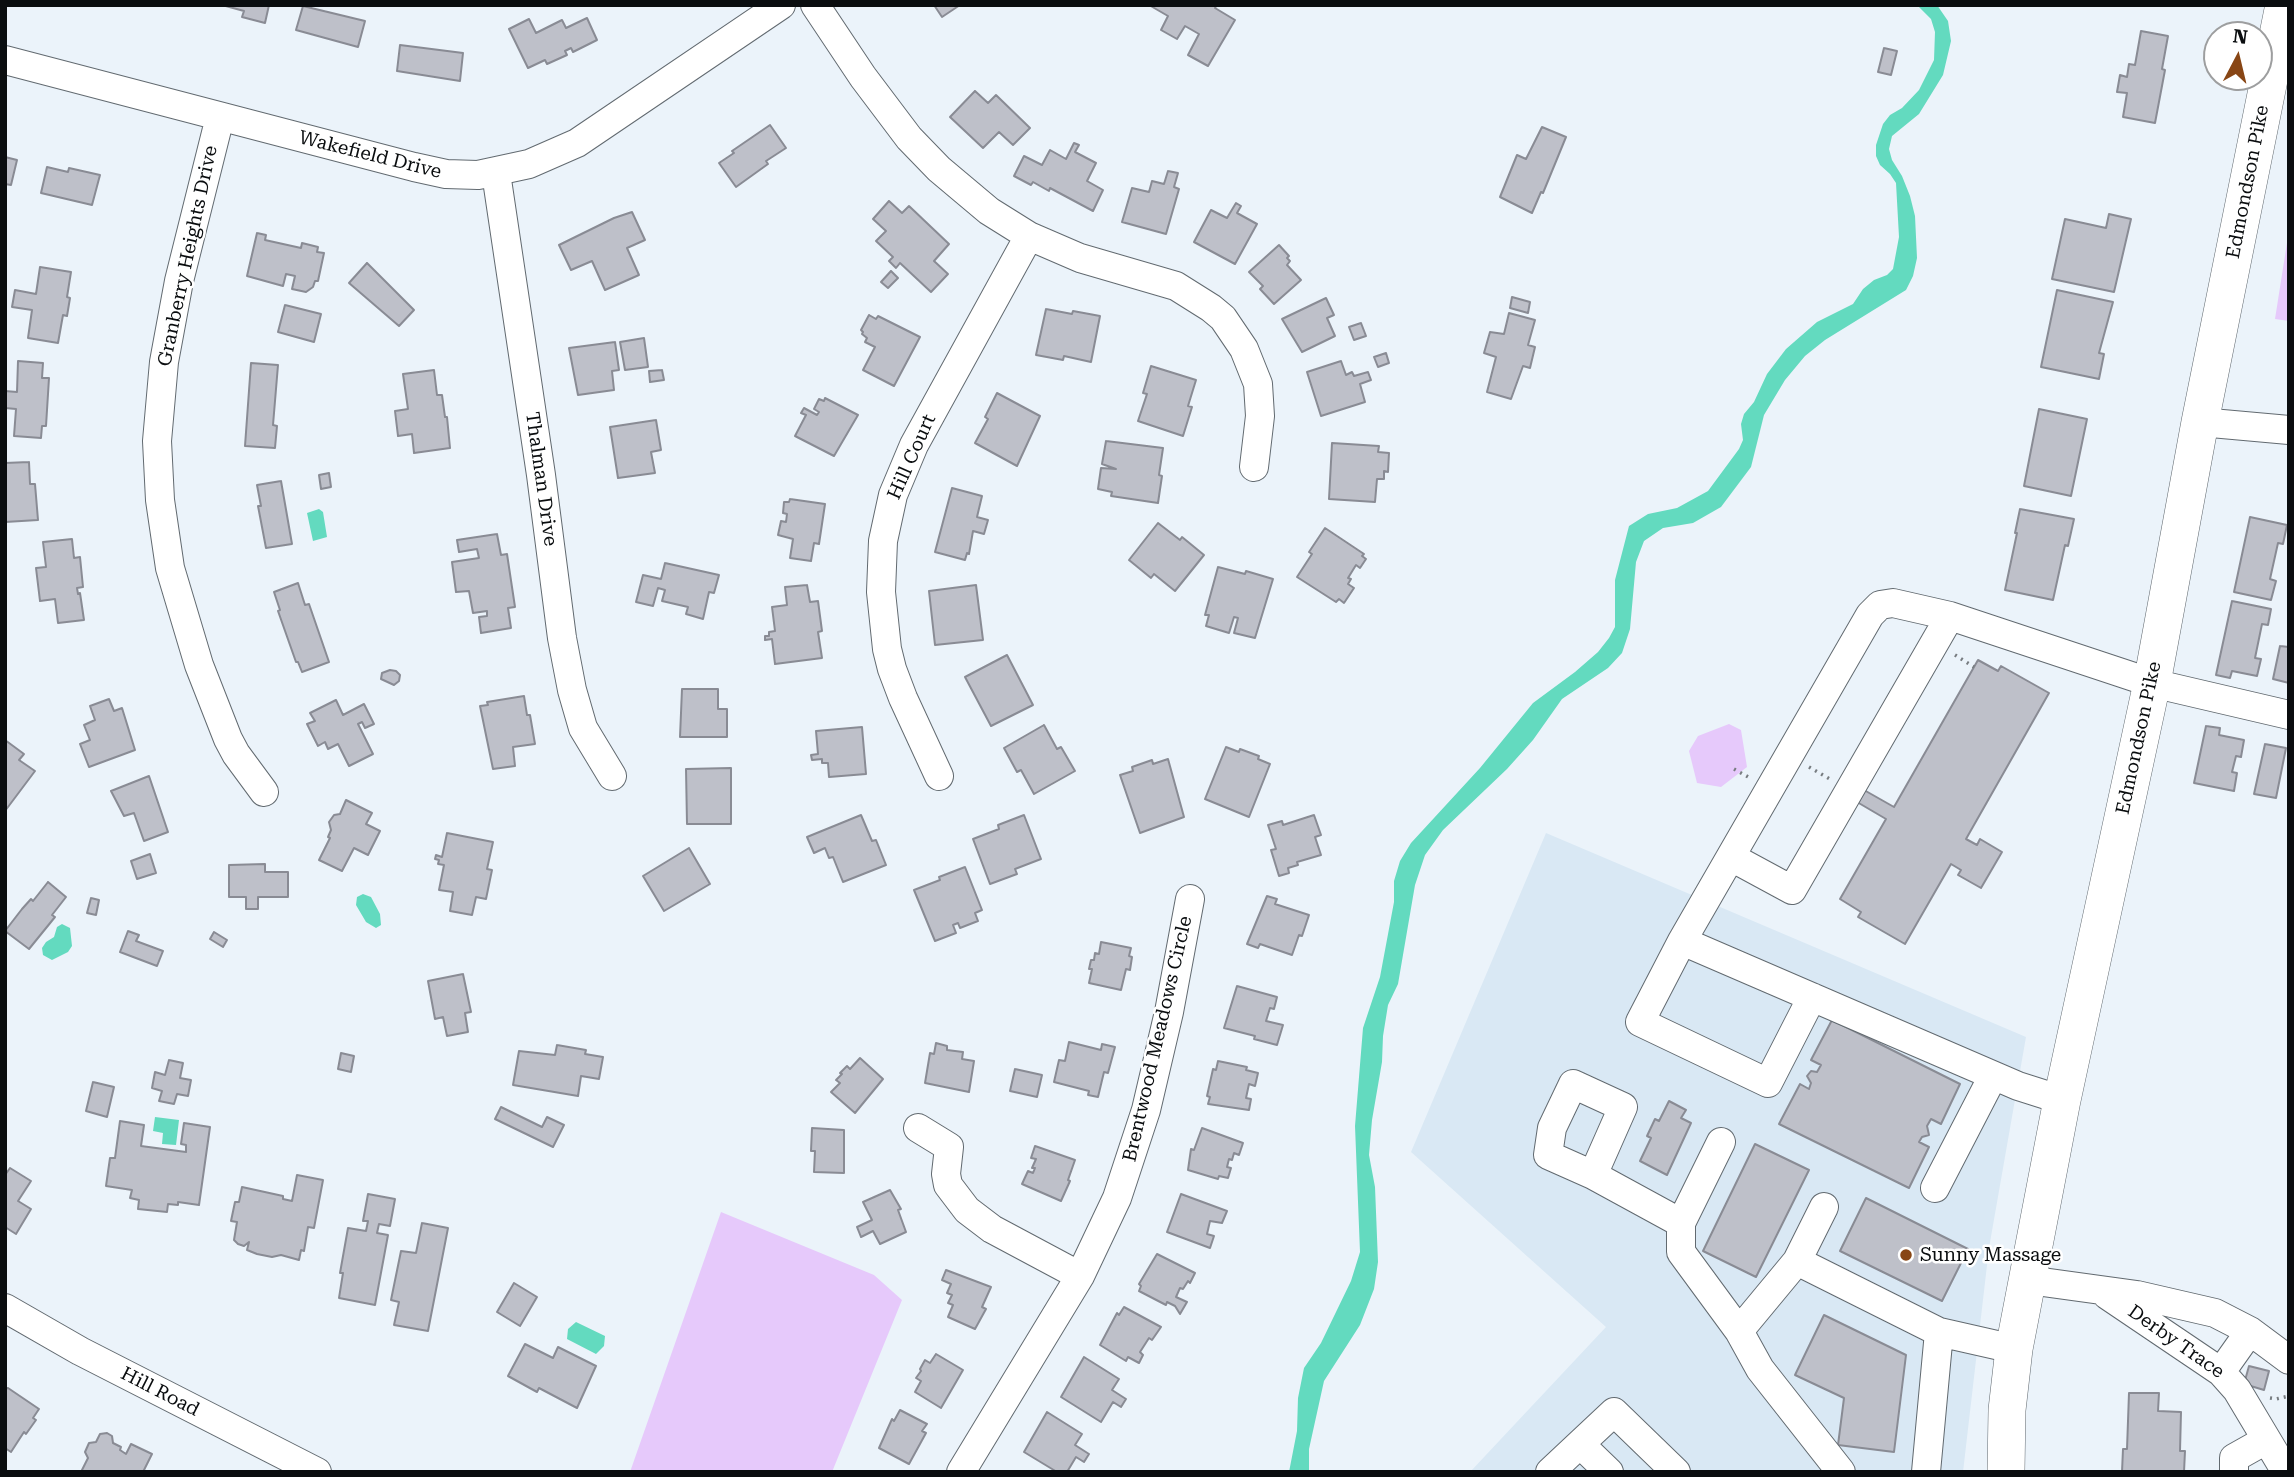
<!DOCTYPE html>
<style>
body{margin:0}
#map{position:relative;width:2294px;height:1477px;overflow:hidden;background:#ebf3fa;font-family:"Roboto Serif",serif}
canvas{display:block}
.frame{position:absolute;inset:0;border:7px solid #0a0d0f;pointer-events:none}
.north{position:absolute;left:2203px;top:21px;width:70px;height:70px;box-sizing:border-box;background:#fff;border:2px solid #9d9e9f;border-radius:50%;rotate:7deg;font-size:19px;font-weight:700;line-height:28px;text-align:center;color:#0a0d0f}
.north::after{content:'';display:block;margin:auto;width:24px;height:32px;background:#884615;clip-path:polygon(50% 0,100% 100%,50% 72%,0 100%)}
</style>
<div id="map">
<canvas width="2294" height="1477"></canvas>
<div class="frame"></div>
<div class="north">N</div>
</div>
<script>
const ctx = document.querySelector('canvas').getContext('2d');
ctx.lineJoin = 'round';
function fill(path, color) {
  ctx.fillStyle = color;
  ctx.fill(path, 'evenodd');
}
function shape(rows) {
  const path = new Path2D();
  for (const r of rows) {
    path.moveTo(r[0], r[1]);
    for (let i = 2; i < r.length; i += 2) path.lineTo(r[i], r[i + 1]);
  }
  return path;
}
function strokePath(path, color, width, dash) {
  ctx.strokeStyle = color;
  ctx.lineWidth = width;
  ctx.lineCap = dash ? 'butt' : 'round';
  ctx.setLineDash(dash || []);
  ctx.stroke(path);
}
function drawText(font, color, halo, rows, align = 'center') {
  ctx.font = font + ' "Roboto Serif",serif';
  ctx.lineWidth = 5;
  ctx.setLineDash([]);
  ctx.textBaseline = 'middle';
  ctx.strokeStyle = halo;
  ctx.fillStyle = color;
  for (const [text, x, y, turn = 0] of rows) {
    ctx.save();
    ctx.translate(x, y);
    ctx.rotate((+turn || 0) * Math.PI / 180);
    ctx.textAlign = isNaN(turn) ? turn : align;
    if (halo) ctx.strokeText(text, 0, 0);
    ctx.fillText(text, 0, 0);
    ctx.restore();
  }
}
fill(shape([
 [1546,833,2026,1037,1989,1248,1963,1472,1470,1472,1606,1327,1411,1152]
]), '#d9e8f4');
fill(shape([
 [2289,230,2289,321,2275,319],
 [1729,724,1741,730,1747,767,1721,787,1697,783,1689,751,1698,736],
 [721,1212,874,1275,902,1300,832,1472,630,1472]
]), '#e6c9fb');
fill(shape([
 [1917,5,1937,5,1948,21,1951,41,1943,75,1919,114,1892,136,1889,149,1892,160,1902,176,1910,196,1915,216,1917,258,1913,276,1906,290,1825,340,1805,356,1785,380,1764,415,1751,467,1721,507,1693,523,1663,528,1644,541,1636,562,1630,629,1622,653,1608,668,1562,699,1533,740,1507,769,1443,830,1425,855,1415,885,1398,984,1388,1005,1383,1036,1382,1062,1372,1120,1369,1155,1375,1187,1378,1262,1374,1289,1360,1325,1324,1381,1309,1449,1309,1472,1289,1472,1297,1431,1298,1398,1304,1368,1321,1343,1351,1281,1360,1252,1355,1126,1363,1028,1380,977,1394,902,1394,881,1400,861,1411,843,1480,768,1533,703,1575,672,1598,652,1609,638,1615,627,1615,580,1629,526,1648,514,1677,508,1708,491,1739,449,1743,440,1741,424,1744,414,1754,402,1767,374,1786,349,1817,322,1853,304,1863,289,1874,280,1887,275,1893,269,1899,237,1896,183,1890,174,1880,165,1876,156,1876,145,1883,124,1890,115,1902,108,1919,90,1934,60,1935,32,1931,19],
 [319,509,323,512,327,537,313,541,307,513],
 [363,894,371,897,380,914,381,925,376,928,366,922,356,905,357,897],
 [62,924,70,928,72,946,68,952,52,960,43,955,42,948,46,942,54,937,57,927],
 [155,1117,179,1120,176,1145,162,1144,163,1133,153,1131],
 [576,1322,605,1336,604,1346,596,1354,567,1339,568,1329]
]), '#63dabf');
const building = shape([
 [222,5,269,5,265,23,242,17,244,11,222,5],
 [934,5,960,5,942,17,934,5],
 [1149,5,1217,5,1215,8,1235,20,1208,66,1188,55,1199,34,1185,26,1177,39,1161,30,1168,16,1149,5],
 [303,6,365,21,358,47,296,30,303,6],
 [587,18,597,40,573,52,571,48,565,51,567,55,547,64,545,60,528,68,509,29,529,19,536,33,562,20,566,28,587,18],
 [2141,31,2168,36,2162,69,2165,70,2155,123,2123,117,2127,93,2117,92,2120,75,2127,77,2129,64,2135,65,2141,31],
 [400,45,463,53,460,81,397,71,400,45],
 [1884,48,1897,51,1891,75,1878,72,1884,48],
 [975,91,988,103,996,95,1030,128,1013,145,999,132,983,148,950,117,975,91],
 [770,125,786,148,766,161,768,164,736,187,719,163,734,153,732,151,770,125],
 [1542,127,1566,137,1543,193,1541,192,1532,213,1500,197,1517,155,1526,159,1542,127],
 [1074,143,1079,145,1075,152,1096,163,1087,181,1103,190,1093,211,1050,188,1049,191,1033,182,1031,185,1014,176,1024,156,1042,165,1050,150,1066,159,1074,143],
 [5,157,17,160,11,185,5,184,5,157],
 [47,167,68,172,69,168,100,175,92,205,41,193,47,167],
 [1168,171,1178,173,1174,187,1179,189,1166,234,1122,222,1132,188,1149,192,1152,181,1164,184,1168,171],
 [889,201,902,213,909,206,949,244,934,261,948,274,931,292,900,263,896,268,889,261,893,257,876,241,886,231,873,219,889,201],
 [1236,203,1241,206,1237,213,1257,224,1235,264,1194,242,1211,210,1227,218,1236,203],
 [632,212,645,240,627,248,639,275,605,290,592,261,571,270,559,245,614,218,632,212],
 [2109,214,2131,219,2114,292,2052,279,2065,219,2106,228,2109,214],
 [257,233,266,235,265,240,301,248,302,243,318,247,317,252,324,253,318,281,315,281,313,287,306,292,292,289,295,276,286,274,283,286,247,276,257,233],
 [1279,245,1289,256,1287,258,1290,261,1287,265,1301,280,1274,304,1260,289,1263,286,1249,272,1279,245],
 [367,263,414,310,399,326,349,283,367,263],
 [40,267,71,272,67,297,70,298,67,316,63,315,58,343,28,338,32,310,12,307,15,290,36,294,40,267],
 [891,271,898,278,888,288,881,282,891,271],
 [2057,290,2113,302,2099,353,2104,354,2099,379,2041,367,2057,290],
 [1512,297,1530,302,1528,313,1510,308,1512,297],
 [1326,298,1334,315,1327,318,1335,336,1302,352,1282,319,1326,298],
 [285,305,321,314,314,342,278,332,285,305],
 [1046,309,1072,314,1073,311,1100,316,1091,362,1064,356,1063,360,1036,355,1046,309],
 [1509,313,1535,320,1528,345,1535,347,1530,368,1523,366,1511,399,1487,392,1496,357,1484,353,1490,332,1504,334,1509,313],
 [869,315,876,319,878,316,920,337,894,386,863,370,875,347,865,342,867,338,862,334,863,332,861,330,869,315],
 [1361,323,1366,336,1354,340,1349,327,1361,323],
 [644,338,648,367,625,370,620,342,644,338],
 [615,342,619,370,612,371,614,390,578,395,569,348,615,342],
 [1386,353,1389,363,1378,367,1374,357,1386,353],
 [18,361,43,363,42,378,49,378,46,426,42,426,41,438,14,436,16,409,5,408,5,391,17,392,18,361],
 [1341,361,1346,375,1352,372,1354,376,1368,372,1371,380,1360,384,1365,402,1321,416,1307,372,1341,361],
 [251,363,278,365,273,425,277,426,275,448,245,446,251,363],
 [1151,366,1196,380,1188,406,1192,407,1183,436,1138,421,1147,394,1143,393,1151,366],
 [434,370,437,395,442,395,445,417,447,417,450,448,414,453,412,434,398,436,395,411,408,409,403,374,434,370],
 [662,370,664,380,650,382,649,371,662,370],
 [997,393,1040,416,1017,466,975,443,988,419,985,417,997,393],
 [825,398,858,415,834,456,795,436,806,415,801,413,804,408,817,415,819,412,814,409,819,399,824,401,825,398],
 [2039,409,2087,419,2071,496,2024,486,2039,409],
 [656,420,661,450,651,452,655,473,618,478,610,427,656,420],
 [1106,441,1163,448,1159,475,1162,476,1158,503,1111,496,1112,492,1098,489,1101,468,1116,469,1102,464,1106,441],
 [1332,443,1379,446,1378,452,1389,453,1388,472,1384,471,1384,479,1377,479,1375,502,1329,499,1332,443],
 [29,462,30,484,35,484,38,520,5,522,5,463,29,462],
 [329,473,331,487,321,489,319,475,329,473],
 [281,481,292,544,266,548,258,506,261,506,257,485,281,481],
 [952,488,982,496,977,517,988,520,984,534,973,531,969,554,967,553,965,560,935,552,952,488],
 [790,499,825,504,819,544,814,543,811,561,790,558,793,539,778,535,781,521,786,522,787,514,783,513,784,502,789,502,790,499],
 [2020,509,2074,519,2068,546,2065,545,2053,600,2005,590,2017,533,2015,533,2020,509],
 [2250,517,2287,525,2283,544,2278,543,2270,579,2276,581,2271,600,2234,592,2250,517],
 [1158,523,1180,540,1182,537,1204,555,1175,591,1154,574,1151,578,1129,560,1158,523],
 [1325,528,1364,554,1362,556,1366,559,1360,568,1356,565,1348,578,1351,579,1348,584,1354,588,1344,603,1339,599,1336,602,1297,577,1312,554,1309,552,1325,528],
 [497,534,501,555,507,554,515,607,508,608,511,628,481,633,479,617,487,616,487,611,473,613,469,591,456,592,452,562,479,558,477,549,459,552,457,540,497,534],
 [72,539,74,558,80,557,83,587,77,588,78,594,80,593,84,620,58,623,55,599,40,601,36,568,46,567,43,542,72,539],
 [665,563,719,575,714,593,709,592,703,619,686,614,688,607,662,601,665,590,658,588,653,606,636,602,643,575,661,579,665,563],
 [1218,567,1245,574,1246,571,1273,579,1255,638,1234,633,1238,618,1234,617,1229,633,1206,626,1209,615,1205,615,1218,567],
 [298,583,305,605,309,604,329,662,302,672,298,662,296,662,278,611,280,610,274,592,298,583],
 [807,585,810,602,818,601,822,631,818,632,822,658,775,664,772,639,765,640,765,636,769,636,769,632,775,631,772,607,787,605,785,587,807,585],
 [976,585,983,640,935,645,929,591,976,585],
 [2232,601,2271,609,2268,625,2262,624,2255,658,2261,659,2257,676,2232,671,2230,678,2216,675,2232,601],
 [2280,646,2289,647,2289,683,2273,679,2280,646],
 [1007,655,1033,705,991,726,965,677,1007,655],
 [1978,660,1998,671,2001,666,2049,693,1966,839,1977,845,1980,839,2002,852,1981,888,1958,875,1961,870,1951,864,1905,944,1858,917,1861,912,1840,899,1886,819,1857,802,1864,790,1894,807,1978,660],
 [390,670,396,671,400,675,399,681,394,685,381,679,382,673,390,670],
 [682,689,718,689,718,709,727,709,727,737,680,737,682,689],
 [524,696,527,715,530,715,535,744,513,747,515,766,493,769,480,706,488,705,487,702,524,696],
 [109,699,114,711,122,708,135,750,89,767,80,744,90,740,84,725,95,720,90,706,109,699],
 [336,700,343,715,364,704,374,724,365,728,362,722,358,724,373,754,349,766,338,744,328,749,325,742,318,746,307,724,315,721,310,713,336,700],
 [1044,725,1057,749,1061,747,1075,771,1034,794,1021,770,1017,772,1004,748,1044,725],
 [2206,726,2220,728,2219,735,2244,740,2241,757,2236,756,2232,772,2237,773,2234,791,2194,783,2206,726],
 [862,727,866,774,829,777,828,763,822,763,822,759,812,760,811,755,818,754,816,731,862,727],
 [5,740,24,754,19,760,35,771,5,811,5,740],
 [2265,744,2286,748,2276,798,2254,794,2265,744],
 [1226,747,1239,752,1240,749,1259,756,1258,759,1270,764,1249,817,1205,799,1226,747],
 [1168,759,1184,817,1140,833,1120,775,1133,771,1132,767,1152,760,1153,764,1168,759],
 [731,768,731,824,687,824,686,769,731,768],
 [149,776,168,832,144,841,134,813,124,816,111,791,149,776],
 [346,800,372,813,366,824,380,831,368,855,354,848,342,871,319,860,330,838,328,837,331,830,329,822,334,815,340,814,346,800],
 [861,815,872,841,876,840,886,865,843,882,833,857,829,858,825,848,814,853,807,837,861,815],
 [1024,815,1041,859,1015,869,1017,874,990,884,973,839,999,829,998,825,1024,815],
 [1314,815,1321,835,1315,837,1321,855,1297,862,1298,865,1288,868,1289,873,1279,876,1271,850,1276,849,1268,825,1282,821,1283,825,1314,815],
 [447,833,493,842,487,869,492,870,486,899,476,897,472,915,450,911,453,892,439,890,444,865,438,864,439,860,435,859,436,855,442,857,447,833],
 [689,848,710,884,664,911,643,876,689,848],
 [150,854,156,873,137,879,131,861,150,854],
 [265,864,265,872,288,872,288,897,258,897,258,909,246,909,246,897,229,897,229,865,265,864],
 [965,867,982,910,975,913,978,921,960,928,958,923,953,925,956,933,935,941,914,890,940,880,939,877,965,867],
 [48,882,66,897,52,915,55,917,29,949,5,931,22,909,31,899,33,901,48,882],
 [1267,896,1277,899,1275,904,1309,915,1302,936,1299,935,1292,955,1260,944,1258,948,1247,944,1267,896],
 [91,898,99,900,96,915,87,913,91,898],
 [128,931,139,935,136,941,163,951,157,966,120,952,128,931],
 [214,932,227,940,223,947,210,939,214,932],
 [1101,942,1131,948,1129,956,1132,957,1130,970,1126,969,1121,990,1089,983,1092,969,1089,969,1091,960,1094,960,1095,953,1099,954,1101,942],
 [463,974,471,1012,465,1013,468,1032,447,1036,443,1017,435,1019,428,981,463,974],
 [1237,986,1277,997,1274,1009,1270,1008,1266,1021,1283,1025,1277,1045,1254,1039,1255,1036,1224,1028,1237,986],
 [1832,1020,1960,1084,1941,1124,1931,1119,1927,1126,1929,1135,1922,1137,1919,1142,1929,1147,1909,1188,1779,1124,1800,1084,1809,1089,1811,1083,1807,1076,1811,1071,1817,1072,1821,1065,1811,1060,1832,1020],
 [1069,1042,1101,1050,1102,1044,1115,1047,1108,1073,1104,1072,1098,1097,1088,1095,1089,1091,1054,1082,1059,1060,1065,1061,1069,1042],
 [936,1043,947,1046,947,1050,963,1052,962,1059,974,1061,969,1092,925,1083,930,1053,934,1054,936,1043],
 [557,1045,586,1050,585,1054,603,1057,599,1079,581,1076,578,1096,513,1085,519,1051,555,1055,557,1045],
 [341,1053,354,1056,351,1072,338,1069,341,1053],
 [860,1058,883,1079,855,1113,831,1092,840,1083,836,1080,842,1074,840,1073,847,1066,850,1069,860,1058],
 [169,1060,183,1063,180,1078,191,1080,188,1096,177,1094,174,1104,159,1101,162,1091,152,1088,155,1072,165,1075,169,1060],
 [1218,1061,1247,1067,1246,1070,1258,1073,1255,1086,1249,1084,1246,1098,1251,1099,1249,1110,1208,1104,1210,1097,1207,1096,1213,1069,1216,1070,1218,1061],
 [1015,1069,1042,1075,1037,1097,1010,1091,1015,1069],
 [93,1082,114,1087,107,1117,86,1111,93,1082],
 [1669,1101,1686,1110,1681,1118,1691,1123,1667,1175,1640,1161,1651,1138,1647,1136,1655,1119,1659,1121,1669,1101],
 [501,1107,542,1127,547,1117,564,1125,553,1147,495,1119,501,1107],
 [120,1121,144,1125,141,1146,186,1152,186,1145,181,1144,184,1123,210,1127,199,1205,178,1202,178,1205,168,1204,167,1212,138,1209,139,1200,130,1198,132,1190,106,1186,110,1158,115,1158,120,1121],
 [812,1128,844,1130,844,1173,814,1172,815,1151,811,1151,812,1128],
 [1202,1128,1243,1143,1239,1155,1234,1153,1232,1160,1229,1159,1227,1167,1231,1168,1228,1178,1219,1176,1218,1179,1188,1170,1191,1149,1194,1150,1202,1128],
 [1755,1144,1809,1170,1756,1277,1703,1251,1755,1144],
 [1035,1146,1075,1160,1068,1180,1070,1181,1061,1201,1022,1184,1028,1171,1033,1173,1035,1168,1032,1168,1036,1159,1031,1158,1035,1146],
 [10,1168,31,1181,18,1201,31,1209,16,1234,5,1227,5,1175,10,1168],
 [297,1175,323,1180,314,1228,308,1227,304,1251,301,1250,299,1260,281,1255,272,1257,257,1254,247,1250,249,1242,244,1246,238,1244,234,1240,237,1222,231,1221,235,1202,239,1202,242,1187,283,1196,283,1199,292,1201,297,1175],
 [890,1190,901,1209,898,1210,906,1232,880,1244,873,1231,861,1237,857,1227,872,1220,863,1202,890,1190],
 [368,1194,395,1199,390,1226,379,1224,377,1233,388,1235,375,1305,339,1298,343,1273,340,1273,348,1228,366,1231,368,1221,363,1221,368,1194],
 [1181,1194,1227,1211,1222,1223,1210,1221,1207,1234,1214,1236,1210,1248,1167,1232,1181,1194],
 [1866,1198,1968,1249,1942,1301,1840,1251,1866,1198],
 [422,1223,448,1228,428,1331,394,1325,399,1302,391,1300,401,1251,416,1253,422,1223],
 [1157,1254,1195,1273,1190,1283,1188,1281,1183,1289,1180,1288,1176,1297,1187,1302,1180,1314,1175,1306,1167,1302,1166,1305,1139,1291,1141,1286,1139,1284,1157,1254],
 [946,1270,991,1287,982,1307,986,1309,975,1329,948,1317,953,1305,948,1303,952,1295,947,1293,951,1284,942,1280,946,1270],
 [514,1283,537,1297,520,1326,497,1312,514,1283],
 [1124,1307,1161,1327,1152,1340,1149,1338,1140,1352,1143,1355,1139,1363,1128,1357,1126,1361,1100,1345,1117,1313,1119,1315,1124,1307],
 [1824,1315,1906,1355,1894,1452,1838,1445,1844,1398,1795,1375,1824,1315],
 [525,1344,553,1358,558,1347,596,1366,577,1408,539,1388,537,1392,508,1376,525,1344],
 [936,1354,963,1370,941,1408,915,1392,921,1381,916,1378,921,1371,920,1369,925,1360,930,1363,936,1354],
 [1084,1357,1119,1379,1112,1390,1126,1399,1121,1407,1113,1402,1101,1422,1061,1397,1084,1357],
 [2249,1366,2269,1371,2264,1390,2244,1384,2249,1366],
 [8,1388,39,1409,33,1418,36,1420,26,1434,24,1432,11,1452,5,1448,5,1389,8,1388],
 [2129,1393,2159,1393,2158,1411,2181,1412,2180,1451,2185,1451,2184,1472,2122,1472,2123,1449,2127,1449,2129,1393],
 [900,1410,927,1424,922,1431,926,1433,909,1464,879,1448,892,1419,894,1421,900,1410],
 [1047,1412,1082,1434,1075,1445,1089,1454,1084,1462,1076,1457,1067,1472,1057,1472,1024,1452,1047,1412],
 [107,1433,112,1436,113,1443,121,1447,120,1450,126,1454,131,1444,152,1454,143,1472,81,1472,88,1458,85,1452,89,1443,96,1442,100,1434,107,1433]
]);
fill(building, '#bec0c9');
strokePath(building, '#898b94', 2);
const minor = shape([
 [815,5,863,77,909,138,939,169,989,211,1029,236,1080,258,1176,286,1211,308,1223,318,1244,349,1258,384,1260,416,1254,467],
 [5,60,414,167,446,174,478,175,529,164,577,143,781,5],
 [220,117,179,281,164,362,157,441,160,500,170,568,199,665,228,739,236,754,264,792],
 [496,173,541,475,562,638,572,690,583,728,612,776],
 [2200,422,2289,430],
 [939,776,903,698,892,669,887,649,881,592,883,541,893,495,914,445,1029,236],
 [1731,857,1792,890,1950,616],
 [1682,941,1640,1022,1768,1083,1812,997],
 [2062,1100,2018,1086,1682,941,1870,615,1880,605,1893,603,1950,616,2152,683,2289,715],
 [918,1128,949,1147,946,1174,948,1185,967,1210,992,1229,1080,1276],
 [1721,1142,1681,1223,1681,1252,1739,1331,1760,1369,1841,1472],
 [1593,1175,1623,1107,1573,1084,1552,1128,1548,1155,1593,1175,1681,1223],
 [1935,1188,1993,1076],
 [1797,1261,1939,1332,2014,1349],
 [2028,1280,2137,1295,2215,1313,2250,1331,2289,1360],
 [2107,1295,2221,1372,2237,1390,2286,1472],
 [5,1308,80,1351,317,1472],
 [1739,1331,1797,1261,1824,1207],
 [2221,1372,2250,1331],
 [1580,1444,1609,1472],
 [961,1472,1080,1276,1117,1198,1146,1110,1169,1012,1190,899],
 [1550,1472,1614,1412,1676,1472],
 [1926,1472,1939,1332],
 [2234,1472,2234,1458,2266,1440]
]);
const major = shape([
 [2006,1472,2007,1410,2014,1349,2062,1100,2152,683,2200,422,2284,5]
]);
strokePath(minor, '#626a70', 30);
strokePath(major, '#626a70', 38);
strokePath(shape([
 [1955,655,1974,667],
 [1809,767,1830,779],
 [1734,769,1750,778],
 [2270,1398,2276,1399,2289,1396]
]), '#777c80', 3.5, [2, 5]);
strokePath(minor, '#fff', 28);
strokePath(major, '#fff', 37);
for (const [x, y, r, color] of [
 [1906,1255,7,"#884615"]
]) {
  const dot = new Path2D();
  dot.arc(x, y, r, 0, 2 * Math.PI);
  ctx.fillStyle = color;
  ctx.fill(dot);
  strokePath(dot, '#fff', 2.5);
}
drawText('19px', '#0a0d0f', '#fff', [
 ["Wakefield Drive",370,155,14],
 ["Edmondson Pike",2248,182,-79],
 ["Granberry Heights Drive",188,256,-78],
 ["Hill Court",912,457,-66],
 ["Thalman Drive",541,479,82],
 ["Edmondson Pike",2139,738,-78],
 ["Brentwood Meadows Circle",1158,1039,-77],
 ["Derby Trace",2176,1342,35],
 ["Hill Road",160,1392,27]
]);
drawText('19px', '#0a0d0f', '#fff', [
 ["Sunny Massage",1920,1255]
], 'left');
</script>
